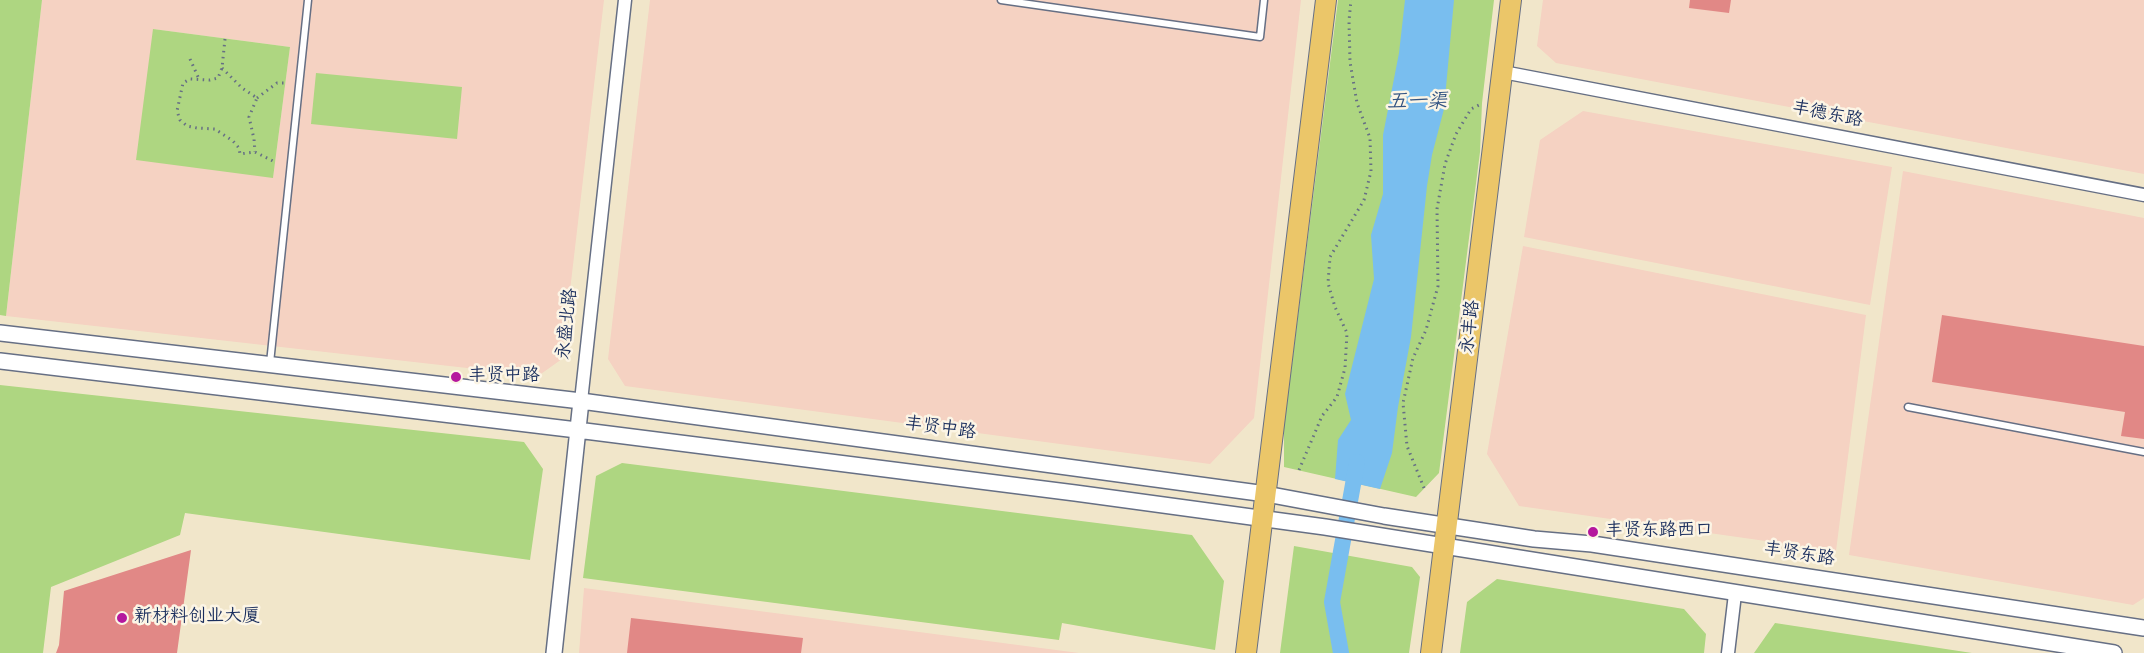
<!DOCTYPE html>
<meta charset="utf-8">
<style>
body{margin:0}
canvas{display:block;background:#f1e6ca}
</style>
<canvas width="2144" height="653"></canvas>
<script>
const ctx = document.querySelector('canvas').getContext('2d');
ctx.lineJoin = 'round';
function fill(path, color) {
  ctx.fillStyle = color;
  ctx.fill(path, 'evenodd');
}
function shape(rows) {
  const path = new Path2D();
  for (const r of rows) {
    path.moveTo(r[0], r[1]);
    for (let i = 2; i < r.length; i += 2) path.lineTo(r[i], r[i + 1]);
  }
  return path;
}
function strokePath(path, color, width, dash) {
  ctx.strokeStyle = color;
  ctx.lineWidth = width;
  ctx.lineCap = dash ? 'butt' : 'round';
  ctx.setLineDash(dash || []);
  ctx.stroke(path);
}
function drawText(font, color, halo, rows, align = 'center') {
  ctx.font = font + ' "Gochi Hand","LXGW WenKai TC",sans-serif';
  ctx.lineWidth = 5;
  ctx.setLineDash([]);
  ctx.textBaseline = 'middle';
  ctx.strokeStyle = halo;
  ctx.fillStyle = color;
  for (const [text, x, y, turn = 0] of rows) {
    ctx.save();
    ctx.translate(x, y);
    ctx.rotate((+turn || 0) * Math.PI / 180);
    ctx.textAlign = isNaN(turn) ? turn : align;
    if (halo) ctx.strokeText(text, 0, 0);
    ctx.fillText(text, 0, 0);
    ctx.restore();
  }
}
fill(shape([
 [42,0,604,0,562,359,538,376,6,316],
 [153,29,290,47,273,178],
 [650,0,1301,0,1254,418,1210,464,625,386,608,359],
 [1543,0,2144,0,2144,174,1556,63,1537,46],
 [1583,111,1892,167,1870,305,1524,237,1540,140],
 [1903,171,2144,218,2144,598,2133,605,1849,555],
 [1523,246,1866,315,1836,551,1519,506,1487,454],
 [584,588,1079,653,579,653]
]), '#f5d2c2');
fill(shape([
 [0,0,42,0,6,316,0,315],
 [1338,0,1494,0,1482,103,1480,152,1439,473,1416,497,1284,467,1284,427],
 [153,29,290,47,273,178,136,160],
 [316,73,462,87,457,139,311,124],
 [0,385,524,442,543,469,530,560,185,513,180,535,51,587,43,653,0,653],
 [622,463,1192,535,1224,581,1215,650,1062,623,1059,640,583,578,596,476],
 [1294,546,1412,567,1420,577,1409,653,1280,653],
 [1497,579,1684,609,1706,634,1704,653,1460,653,1467,602],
 [1775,623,1972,653,1754,653]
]), '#aed681');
fill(shape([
 [1405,0,1454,0,1444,109,1432,155,1427,186,1411,337,1398,407,1392,453,1380,489,1335,479,1338,440,1351,420,1345,394,1374,279,1371,235,1383,194,1383,135,1399,53]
]), '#79beef');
strokePath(shape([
 [1341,653,1332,602,1357,462]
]), '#79beef', 16);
fill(shape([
 [1690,0,1731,0,1729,13,1689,8],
 [1942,315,2144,346,2144,439,2121,436,2125,412,1932,382],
 [191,550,177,653,56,653,59,645,64,591],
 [631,618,803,638,801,653,627,653]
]), '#e18886');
const service = shape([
 [1001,0,1260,37,1264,0],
 [270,363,308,0],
 [1908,407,2144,452]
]);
const minor = shape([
 [1503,72,2144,195],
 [581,401,625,0],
 [1728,653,1735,594]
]);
const tertiary = shape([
 [0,333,581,401,1266,494,1384,516,1534,539,1592,544,2144,628],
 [0,361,577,430,1075,493,1325,527,2114,653],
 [554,653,581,401]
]);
const primary = shape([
 [1246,653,1326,0],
 [1431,653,1511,0]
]);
strokePath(service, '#666f84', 9);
strokePath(minor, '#666f84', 15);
strokePath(tertiary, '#666f84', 18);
strokePath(primary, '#666f84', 22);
strokePath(shape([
 [225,39,222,68,218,78,210,80,190,79,183,83,177,111,180,120,187,126,197,128,215,129,233,141,239,148,240,154,255,152,275,162],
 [190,59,199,79],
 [222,68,242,88,257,98,249,117,254,139,255,152],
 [257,98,277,83,285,83],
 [1299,470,1322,416,1337,397,1345,368,1347,333,1335,307,1328,283,1330,257,1364,200,1371,171,1370,138,1357,103,1350,62,1349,21,1351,0],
 [1424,488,1407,446,1403,403,1413,358,1426,330,1438,286,1437,209,1445,164,1456,134,1471,109,1481,104]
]), '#666f84', 3, [1.5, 4.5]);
strokePath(service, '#fff', 6);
strokePath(minor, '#fff', 12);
strokePath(tertiary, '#fff', 15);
strokePath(primary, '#ebc669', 20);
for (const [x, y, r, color] of [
 [456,377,6,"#b5179e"],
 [1593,532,6,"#b5179e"],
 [122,618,6,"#b5179e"]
]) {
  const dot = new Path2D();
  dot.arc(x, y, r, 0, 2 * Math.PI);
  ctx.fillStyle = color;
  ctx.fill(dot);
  strokePath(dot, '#fcf5e5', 2);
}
drawText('18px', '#1b2f5e', '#fcf5e5', [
 ["丰德东路",1827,116,11],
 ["永盛北路",569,324,-84],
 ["永丰路",1472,327,-83],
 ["丰贤中路",940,430,8],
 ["丰贤东路",1799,556,9]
]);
drawText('18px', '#1b2f5e', '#fcf5e5', [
 ["丰贤中路",468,377],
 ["丰贤东路西口",1605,532],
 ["新材料创业大厦",134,618]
], 'left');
drawText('italic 20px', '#325382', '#fcf5e5', [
 ["五一渠",1417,104]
]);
</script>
